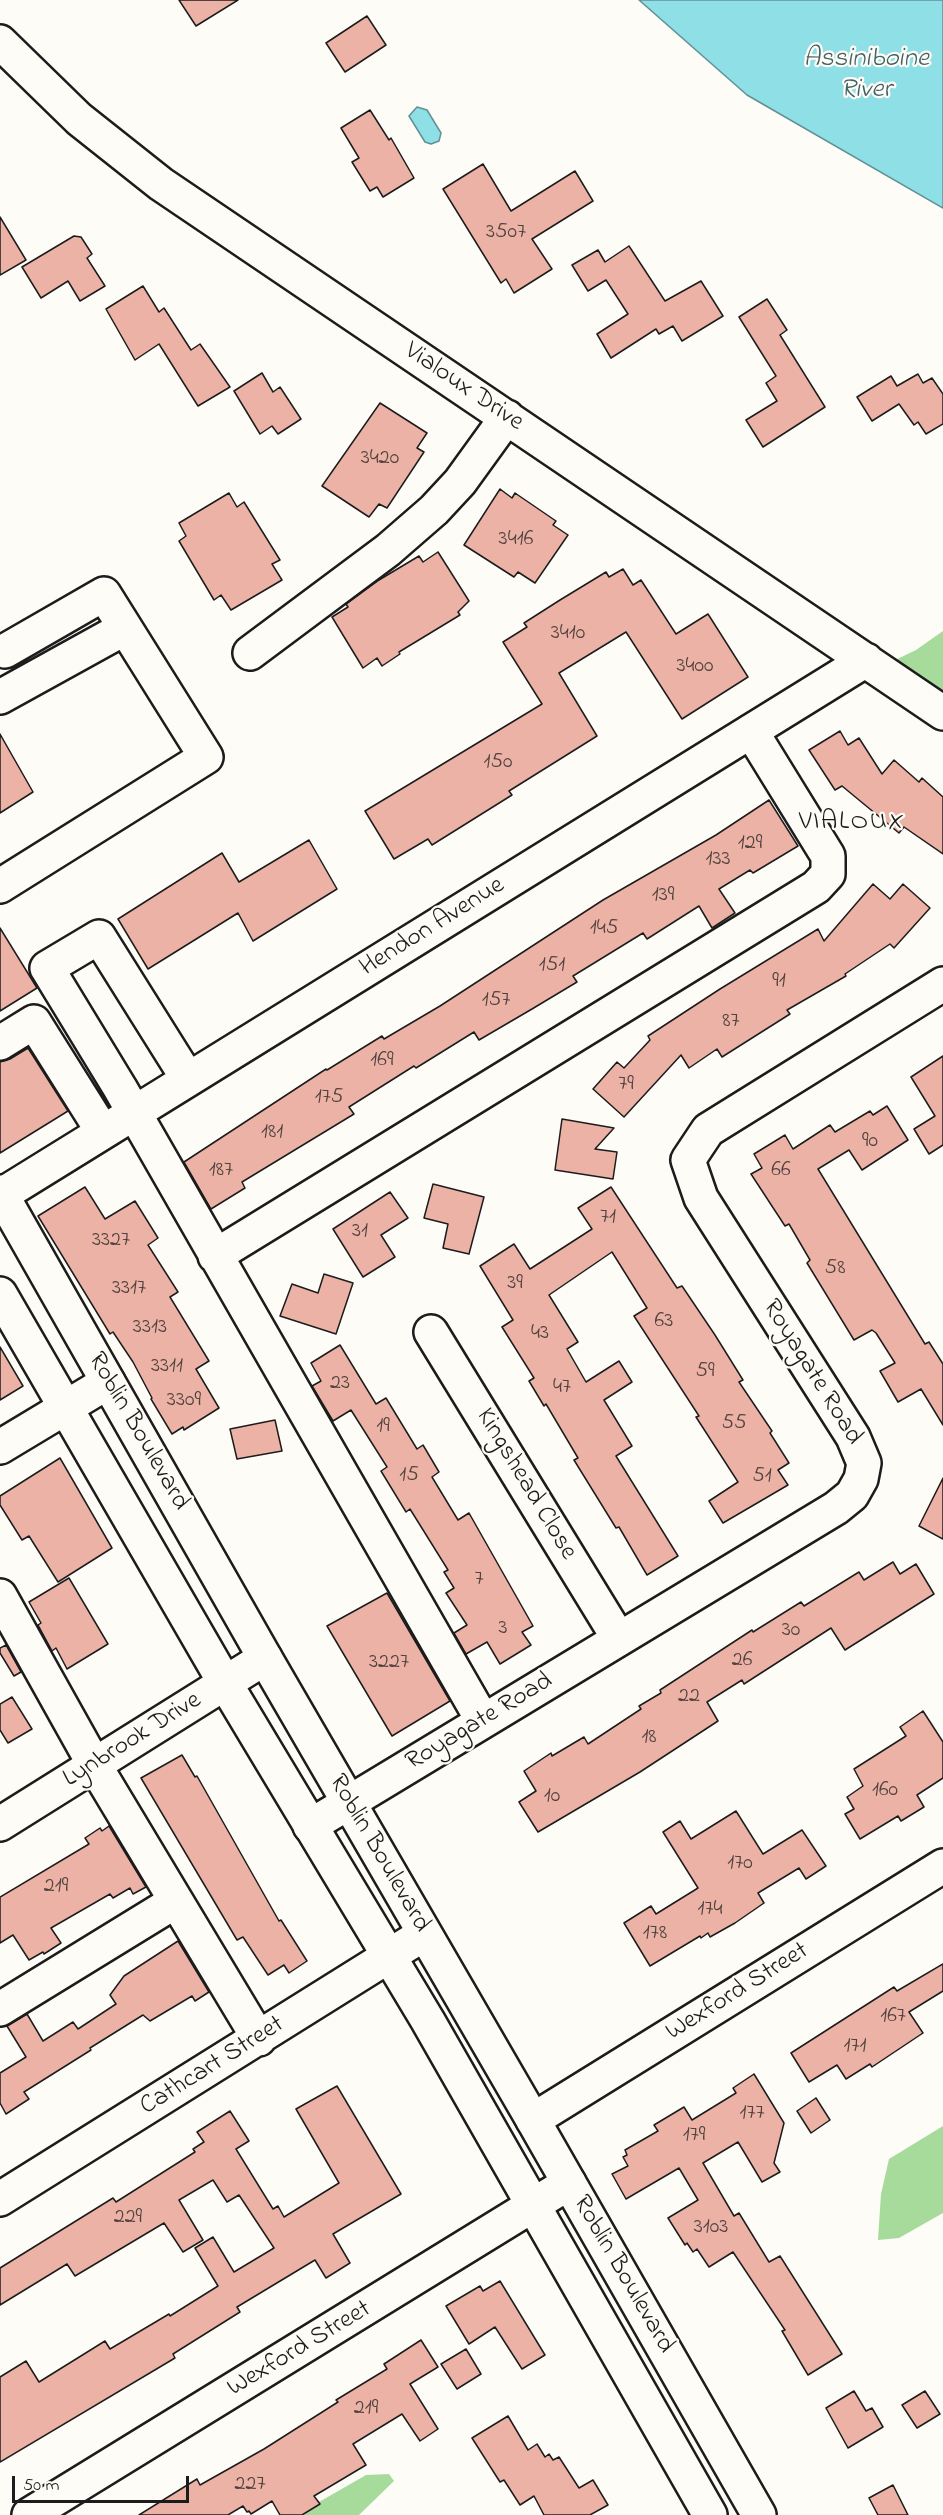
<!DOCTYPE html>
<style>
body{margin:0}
#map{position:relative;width:943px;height:2515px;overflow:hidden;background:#fdfcf7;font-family:"Indie Flower",sans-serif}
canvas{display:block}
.scale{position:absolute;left:12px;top:2476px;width:177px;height:27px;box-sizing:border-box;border:3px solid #1c1c1c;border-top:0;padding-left:8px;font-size:18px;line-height:21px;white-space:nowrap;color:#1c1c1c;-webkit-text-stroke:4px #fdfcf7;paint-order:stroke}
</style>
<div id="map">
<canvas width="943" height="2515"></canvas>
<div class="scale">50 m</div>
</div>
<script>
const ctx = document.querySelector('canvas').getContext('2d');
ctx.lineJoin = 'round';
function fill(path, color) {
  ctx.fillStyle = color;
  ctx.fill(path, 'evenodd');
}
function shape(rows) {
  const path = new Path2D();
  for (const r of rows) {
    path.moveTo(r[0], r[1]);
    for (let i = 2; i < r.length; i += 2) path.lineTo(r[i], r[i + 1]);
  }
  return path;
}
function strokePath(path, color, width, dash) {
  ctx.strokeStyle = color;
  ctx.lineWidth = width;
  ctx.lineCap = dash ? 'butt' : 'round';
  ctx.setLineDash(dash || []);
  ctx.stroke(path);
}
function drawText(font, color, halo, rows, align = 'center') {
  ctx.font = font + ' "Indie Flower",sans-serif';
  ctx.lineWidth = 4.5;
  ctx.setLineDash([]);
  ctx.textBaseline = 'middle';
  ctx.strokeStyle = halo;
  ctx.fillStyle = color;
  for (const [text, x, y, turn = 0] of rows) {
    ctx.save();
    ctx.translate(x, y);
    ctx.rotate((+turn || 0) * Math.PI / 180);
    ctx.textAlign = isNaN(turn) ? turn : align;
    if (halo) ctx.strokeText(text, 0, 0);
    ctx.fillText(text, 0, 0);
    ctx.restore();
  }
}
fill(shape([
 [943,631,943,698,891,662,916,650],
 [943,2126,943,2213,899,2238,878,2240,881,2194,889,2159],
 [389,2474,394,2481,359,2515,303,2515,319,2502,366,2475]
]), '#a7db9c');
const water = shape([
 [639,0,943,0,943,208,747,95,639,0],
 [417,107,427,110,441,133,439,141,431,144,425,142,409,116,417,107]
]);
fill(water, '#8edfe6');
strokePath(water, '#609195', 1.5);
const building = shape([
 [179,0,238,0,196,26,179,0],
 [367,16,386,45,345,72,326,43,367,16],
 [370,110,389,140,391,138,414,178,383,197,377,187,370,191,352,162,359,158,341,128,370,110],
 [483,164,511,211,575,171,593,201,532,239,552,269,514,293,506,279,501,283,443,189,483,164],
 [0,217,26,260,0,275,0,217],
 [74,236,81,237,92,254,87,258,105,286,80,301,68,281,41,298,22,267,74,236],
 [629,246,665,301,701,281,723,316,682,341,673,326,659,334,656,329,611,358,597,334,628,314,606,280,588,291,572,265,598,250,605,262,629,246],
 [143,286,159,312,164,308,191,350,200,344,230,387,198,406,159,344,135,360,106,309,143,286],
 [767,299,787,330,780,335,825,407,763,447,746,420,777,401,766,383,776,376,739,317,767,299],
 [262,373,273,392,280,387,301,419,278,434,272,426,260,434,234,391,262,373],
 [918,374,923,383,932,378,943,394,943,424,926,434,918,422,914,425,899,404,872,421,857,397,891,376,897,386,918,374],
 [380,403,427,433,417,448,424,452,387,508,379,504,369,517,322,486,380,403],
 [500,489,512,498,515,493,556,521,553,525,568,535,535,583,518,572,514,577,464,545,500,489],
 [229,493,237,507,244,502,280,560,272,564,282,580,231,610,221,595,214,600,179,541,186,536,179,523,229,493],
 [438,552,469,601,458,612,460,615,399,652,400,654,382,666,377,658,363,668,332,617,348,607,346,604,379,580,419,556,423,562,438,552],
 [623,569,633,585,641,580,676,634,708,614,748,677,682,719,626,632,559,673,597,736,509,791,512,795,432,845,428,839,394,859,365,811,542,704,503,642,527,627,524,623,560,600,606,572,609,577,623,569],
 [840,731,848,745,859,738,882,774,894,760,919,782,922,778,943,797,943,854,904,827,899,833,842,786,835,790,809,750,840,731],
 [0,734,33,792,0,813,0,734],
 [769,800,798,846,753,873,750,870,719,889,735,913,712,928,699,906,647,939,643,933,573,976,577,982,532,1009,479,1040,474,1032,416,1068,414,1066,349,1107,354,1114,242,1182,245,1188,211,1209,184,1162,326,1069,327,1070,382,1036,384,1039,440,1006,603,900,716,835,769,800],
 [309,840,337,889,253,941,238,913,148,969,118,919,222,853,239,882,309,840],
 [873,884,890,899,903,884,930,908,894,948,890,944,845,974,846,976,787,1010,790,1014,722,1057,717,1049,689,1068,681,1055,624,1117,593,1089,617,1062,624,1068,650,1040,648,1036,720,989,818,929,824,941,873,884],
 [0,928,37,988,0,1011,0,928],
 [28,1048,68,1111,0,1153,0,1062,10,1059,28,1048],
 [943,1056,943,1145,929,1154,914,1129,935,1116,911,1077,943,1056],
 [887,1106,908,1140,862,1170,849,1150,818,1169,925,1344,929,1342,943,1364,943,1425,921,1389,898,1402,880,1371,895,1363,876,1333,872,1330,854,1340,807,1263,810,1260,789,1224,785,1226,751,1174,762,1168,754,1154,785,1135,793,1149,830,1125,835,1132,870,1111,873,1115,887,1106],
 [562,1119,614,1128,595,1149,617,1152,613,1179,555,1170,562,1119],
 [433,1184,484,1197,469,1254,443,1248,448,1224,424,1218,433,1184],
 [85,1187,105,1219,135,1201,158,1238,148,1245,178,1292,170,1297,209,1361,196,1369,219,1408,184,1430,183,1427,172,1434,151,1399,152,1398,133,1362,113,1332,110,1334,38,1216,85,1187],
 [611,1187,677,1288,682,1286,715,1335,743,1380,739,1382,772,1431,770,1433,789,1463,778,1470,788,1485,723,1523,709,1501,738,1482,696,1417,699,1416,634,1316,647,1308,612,1252,549,1295,578,1342,567,1349,586,1382,619,1361,632,1382,604,1400,632,1446,616,1456,678,1556,647,1575,619,1527,616,1528,574,1460,578,1458,546,1404,544,1406,529,1381,534,1378,502,1327,513,1320,480,1266,514,1244,530,1269,592,1229,578,1208,611,1187],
 [390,1192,408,1218,381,1235,395,1257,363,1277,333,1229,390,1192],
 [324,1274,353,1283,336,1334,280,1316,292,1284,318,1293,324,1274],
 [340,1345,376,1404,386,1398,417,1449,423,1445,439,1472,432,1477,458,1520,469,1513,533,1626,522,1632,531,1645,500,1664,487,1642,466,1654,454,1633,467,1625,446,1593,454,1588,444,1572,448,1570,410,1509,406,1512,381,1471,387,1467,351,1410,333,1421,312,1386,321,1381,311,1363,340,1345],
 [0,1347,23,1386,0,1400,0,1347],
 [275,1420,282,1451,237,1459,230,1429,275,1420],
 [60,1458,112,1548,58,1582,29,1536,22,1540,0,1505,0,1496,60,1458],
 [943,1478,943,1539,919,1526,943,1478],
 [893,1562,900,1574,916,1564,934,1594,845,1650,831,1628,744,1684,742,1680,707,1702,718,1721,640,1772,538,1832,519,1802,536,1791,524,1771,551,1753,552,1756,584,1737,588,1744,641,1709,639,1706,661,1693,660,1690,752,1630,753,1632,801,1602,804,1606,859,1572,864,1580,893,1562],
 [69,1578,108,1644,67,1669,56,1648,52,1651,38,1625,41,1623,29,1602,69,1578],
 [387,1593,450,1701,392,1736,327,1626,387,1593],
 [6,1645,21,1672,14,1676,0,1653,0,1648,6,1645],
 [12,1697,32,1729,8,1743,0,1730,0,1704,12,1697],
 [923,1711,943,1742,943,1778,917,1795,924,1807,901,1821,898,1816,860,1839,845,1814,854,1809,847,1797,863,1786,854,1769,906,1736,900,1727,923,1711],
 [182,1755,195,1777,197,1776,279,1921,281,1920,307,1961,289,1973,284,1965,268,1975,243,1937,237,1940,141,1778,182,1755],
 [736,1811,763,1854,802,1830,826,1866,806,1879,799,1868,758,1893,764,1903,735,1923,710,1937,708,1933,701,1938,700,1936,650,1966,624,1923,651,1906,656,1914,698,1888,663,1832,680,1821,691,1839,736,1811],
 [109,1826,146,1887,133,1894,130,1888,113,1898,110,1894,51,1928,61,1943,44,1954,43,1952,29,1960,13,1935,0,1943,0,1897,89,1844,85,1838,100,1828,102,1831,109,1826],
 [178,1941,209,1992,195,2001,192,1996,150,2021,143,2015,90,2048,91,2050,24,2092,29,2099,6,2114,0,2103,0,2073,26,2057,7,2026,27,2014,43,2041,73,2022,78,2029,116,2004,110,1995,124,1976,178,1941],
 [943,1964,943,1991,909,2012,923,2033,872,2067,870,2064,846,2079,837,2065,809,2082,791,2053,894,1987,897,1991,943,1964],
 [754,2074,784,2123,774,2163,780,2172,762,2182,738,2142,703,2163,734,2216,739,2213,769,2262,780,2256,842,2354,808,2375,782,2331,785,2330,733,2252,709,2267,697,2249,693,2252,687,2243,685,2245,668,2218,698,2200,679,2168,626,2199,612,2174,628,2166,623,2157,627,2155,625,2150,658,2131,654,2125,684,2107,692,2120,736,2093,733,2088,754,2074],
 [337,2086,401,2194,333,2234,350,2263,326,2278,315,2260,237,2307,240,2312,173,2354,175,2358,0,2462,0,2377,26,2361,39,2382,105,2341,110,2349,169,2314,170,2316,218,2286,195,2248,213,2237,234,2272,274,2248,239,2195,227,2202,213,2180,179,2200,203,2240,183,2252,164,2223,75,2276,67,2264,0,2305,0,2268,113,2198,116,2202,195,2152,193,2149,204,2142,197,2132,230,2111,249,2141,236,2149,273,2209,278,2206,284,2217,339,2183,296,2109,337,2086],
 [816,2098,830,2120,811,2133,797,2111,816,2098],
 [500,2281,545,2355,522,2369,495,2327,469,2344,446,2306,480,2286,483,2291,500,2281],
 [421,2340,438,2367,410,2384,438,2429,420,2441,402,2414,353,2444,366,2465,314,2496,320,2504,302,2515,280,2515,272,2501,251,2514,249,2511,247,2512,243,2506,228,2515,139,2515,197,2479,200,2485,264,2449,338,2402,336,2400,387,2369,384,2364,421,2340],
 [466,2349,481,2374,457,2389,441,2364,466,2349],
 [854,2391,866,2411,872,2408,883,2427,848,2448,826,2408,854,2391],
 [925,2391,940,2414,917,2428,902,2405,925,2391],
 [508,2416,528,2450,537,2444,545,2457,549,2454,553,2460,559,2457,579,2488,593,2480,608,2505,590,2515,544,2515,534,2496,520,2505,504,2480,500,2482,472,2438,508,2416],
 [893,2485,908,2515,878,2515,869,2498,893,2485]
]);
fill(building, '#ecb2a6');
strokePath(building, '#1c1c1c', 1.5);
const minor = shape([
 [0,42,79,119,161,184,943,713],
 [250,653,388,550,434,510,460,482,507,417],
 [0,697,125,628],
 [0,886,206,757,104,594,5,651],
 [0,1043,34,1022,103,1132],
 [188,1079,99,937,47,968,120,1088,483,1721],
 [0,1196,866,660],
 [215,1256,816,887,828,874,828,856,751,731],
 [431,1332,619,1639],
 [0,1447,108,1382],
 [0,1596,95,1766,259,2039],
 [0,1824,265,1658],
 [310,1826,836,1508,852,1495,861,1479,864,1463,853,1437,701,1198,688,1160,708,1130,943,984],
 [0,2009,176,1901],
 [533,2120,943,1866],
 [0,2199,424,1934],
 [29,2515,569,2183]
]);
const major = shape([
 [0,1192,265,1658,533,2120,759,2515],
 [0,1294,225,1683,428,2021,710,2515]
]);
strokePath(minor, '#1c1c1c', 38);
strokePath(major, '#1c1c1c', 38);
strokePath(minor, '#fdfcf7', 33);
strokePath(major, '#fdfcf7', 33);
drawText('22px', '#50423e', null, [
 ["3507",506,233],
 ["3420",380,459],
 ["3416",516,540],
 ["3410",568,634],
 ["3400",695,667],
 ["150",498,763],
 ["129",750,844],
 ["133",718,860],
 ["139",663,896],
 ["145",604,929],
 ["151",552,966],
 ["91",779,982],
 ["157",496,1001],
 ["87",731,1022],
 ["169",382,1061],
 ["79",626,1085],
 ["175",329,1098],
 ["181",272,1133],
 ["90",870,1142],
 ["187",221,1171],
 ["66",781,1171],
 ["71",608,1218],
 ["31",360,1232],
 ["3327",111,1241],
 ["58",835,1269],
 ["39",515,1284],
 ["3317",129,1289],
 ["63",664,1322],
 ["3313",150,1328],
 ["43",540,1334],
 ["3311",167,1367],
 ["59",705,1372],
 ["23",340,1384],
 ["47",562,1388],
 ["3309",184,1401],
 ["55",734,1424],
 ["19",383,1427],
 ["15",409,1476],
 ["51",762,1477],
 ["7",479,1580],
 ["3",503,1629],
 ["30",791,1631],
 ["26",742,1661],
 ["3227",389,1663],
 ["22",689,1697],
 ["18",649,1738],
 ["160",885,1791],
 ["10",552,1797],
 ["170",740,1864],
 ["219",56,1887],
 ["174",710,1910],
 ["178",655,1934],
 ["167",893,2017],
 ["171",855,2047],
 ["177",752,2114],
 ["179",694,2136],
 ["229",128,2218],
 ["3103",711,2228],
 ["219",366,2409],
 ["227",250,2485]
]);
drawText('26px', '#1c1c1c', '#fdfcf7', [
 ["Vialoux Drive",463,388,34],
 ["Hendon Avenue",433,928,-32],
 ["Royagate Road",811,1373,58],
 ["Roblin Boulevard",137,1432,60],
 ["Kingshead Close",525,1485,59],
 ["Royagate Road",480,1723,-31],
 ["Lynbrook Drive",133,1741,-32],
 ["Roblin Boulevard",378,1854,60],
 ["Wexford Street",738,1993,-32],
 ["Cathcart Street",213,2067,-32],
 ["Roblin Boulevard",622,2275,60],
 ["Wexford Street",300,2350,-31]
]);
drawText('italic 27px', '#446063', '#fdfcf7', [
 ["Assiniboine",866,61],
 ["River",866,92]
]);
ctx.letterSpacing = '1.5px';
drawText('27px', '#1c1c1c', '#fdfcf7', [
 ["VIALOUX",852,824]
]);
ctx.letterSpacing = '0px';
</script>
